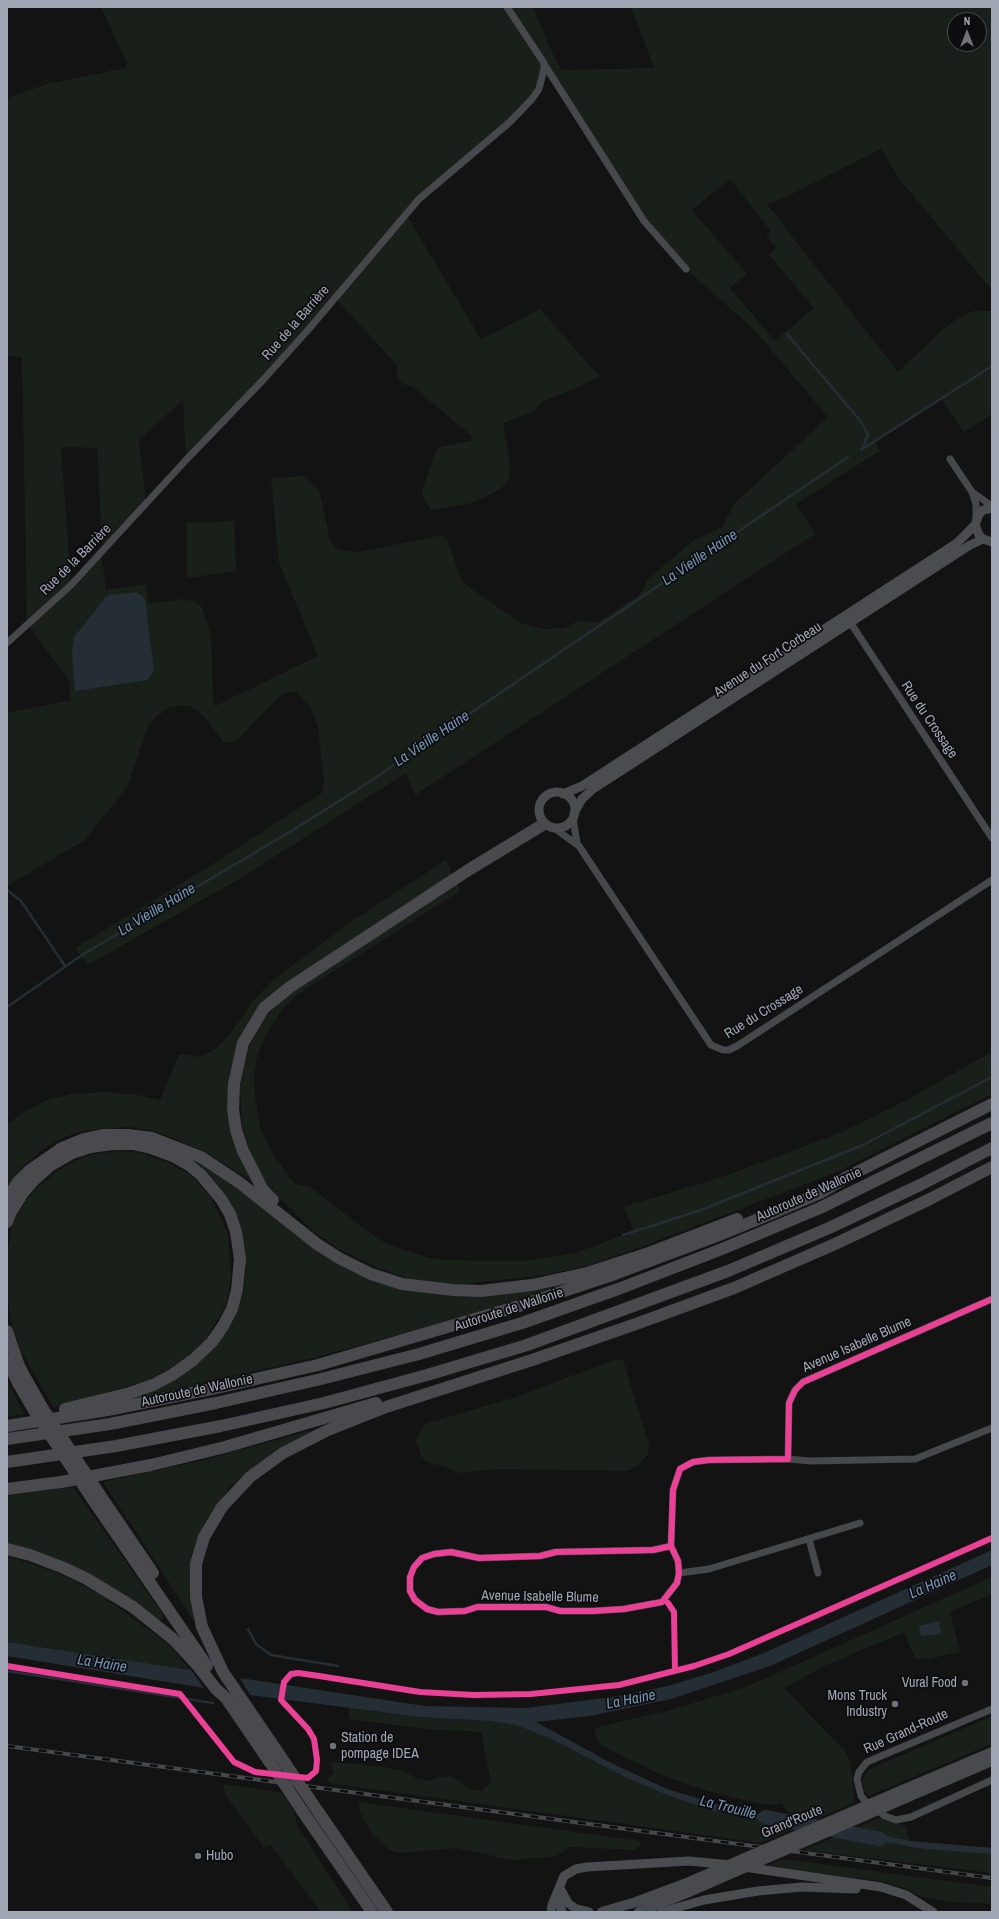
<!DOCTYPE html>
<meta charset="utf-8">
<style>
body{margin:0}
#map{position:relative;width:999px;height:1919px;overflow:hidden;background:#131313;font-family:"Archivo Narrow",sans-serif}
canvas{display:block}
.frame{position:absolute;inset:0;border:8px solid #a2a7b5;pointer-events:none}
.north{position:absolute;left:947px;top:12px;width:40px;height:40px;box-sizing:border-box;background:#0d0d0f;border:1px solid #494b51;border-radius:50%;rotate:0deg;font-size:11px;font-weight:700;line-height:16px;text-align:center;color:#a2a7b5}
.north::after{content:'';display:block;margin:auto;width:14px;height:18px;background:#70737c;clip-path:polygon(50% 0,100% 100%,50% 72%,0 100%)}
</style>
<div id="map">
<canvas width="999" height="1919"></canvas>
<div class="frame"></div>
<div class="north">N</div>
</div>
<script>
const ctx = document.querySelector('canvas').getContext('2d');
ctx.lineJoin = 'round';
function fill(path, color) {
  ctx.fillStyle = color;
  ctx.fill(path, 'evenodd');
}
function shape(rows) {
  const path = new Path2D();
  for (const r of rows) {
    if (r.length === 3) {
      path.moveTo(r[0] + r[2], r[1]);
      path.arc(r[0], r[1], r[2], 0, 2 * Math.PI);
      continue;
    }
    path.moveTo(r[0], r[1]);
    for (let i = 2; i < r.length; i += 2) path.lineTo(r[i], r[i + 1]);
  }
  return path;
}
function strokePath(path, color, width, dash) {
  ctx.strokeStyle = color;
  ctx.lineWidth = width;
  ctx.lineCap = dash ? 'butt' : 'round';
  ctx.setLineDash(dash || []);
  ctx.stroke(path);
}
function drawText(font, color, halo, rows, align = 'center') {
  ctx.font = font + ' "Archivo Narrow",sans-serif';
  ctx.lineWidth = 3.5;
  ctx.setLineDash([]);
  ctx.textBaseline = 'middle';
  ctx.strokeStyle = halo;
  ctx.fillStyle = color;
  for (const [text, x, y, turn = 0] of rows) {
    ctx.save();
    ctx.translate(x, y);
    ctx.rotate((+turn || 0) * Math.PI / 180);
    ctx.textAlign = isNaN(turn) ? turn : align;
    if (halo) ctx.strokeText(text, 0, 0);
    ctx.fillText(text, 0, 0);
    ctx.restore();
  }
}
fill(shape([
 [101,7,533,7,555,59,562,70,654,68,631,7,992,7,992,290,901,181,881,149,786,197,767,204,898,372,942,330,960,317,973,311,992,311,992,414,964,432,941,399,875,440,880,451,796,504,815,534,415,795,406,773,241,878,88,965,75,948,208,867,322,793,324,782,318,727,311,708,296,691,282,694,238,739,230,743,223,742,206,718,190,706,181,705,168,708,156,717,148,727,127,787,85,840,7,886,7,713,71,700,69,681,27,624,22,357,7,356,7,98,47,84,126,68,127,63],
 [955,20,979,20,979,44,955,44],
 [544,63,644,221,686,269,747,323,763,340,828,417,735,503,722,527,694,540,648,579,640,595,597,623,581,620,564,628,544,629,520,623,462,582,448,541,443,535,358,552,338,550,330,540,319,490,303,476,271,478,279,563,318,656,215,706,213,699,211,636,202,607,195,602,184,599,149,604,146,584,106,590,101,553,71,584,61,447,97,448,102,541,107,548,146,505,139,440,183,400,186,460,335,298,397,365,397,375,402,384,413,387,473,437,470,441,440,447,435,453,422,491,423,497,431,510,468,504,486,497,504,486,510,477,509,458,503,423,537,410,540,403,600,377,540,309,481,339,406,214,532,99],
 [730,179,771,231,766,235,776,248,769,255,814,308,775,341,730,288,747,274,692,210],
 [234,521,236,571,187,578,187,523],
 [446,860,453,876,260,1006,230,1092,253,1182,207,1153,178,1140,154,1131,129,1127,82,1131,62,1138,42,1150,24,1165,7,1187,7,1125,21,1114,47,1100,72,1094,103,1092,137,1095,160,1100,179,1054,200,1057,216,1049,234,1029,252,1002,273,980,349,923],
 [457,884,460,891,298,994,282,1009,265,1037,257,1057,254,1073,255,1097,260,1127,272,1152,293,1183,312,1188,367,1231,382,1241,401,1249,433,1259,481,1261,527,1261,575,1253,634,1231,623,1207,725,1176,840,1133,903,1102,992,1052,992,1094,837,1172,641,1247,592,1264,551,1274,521,1278,459,1284,430,1283,408,1278,380,1269,337,1248,314,1232,270,1188,253,1161,242,1126,240,1086,243,1071,250,1045,262,1021,278,1004,297,989],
 [158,1142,213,1169,310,1243,404,1290,587,1278,449,1321,317,1357,85,1410,201,1360,229,1328,238,1311,244,1291,246,1267,244,1247,239,1229,228,1203],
 [119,1151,142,1153,171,1164,192,1176,211,1198,228,1234,231,1278,226,1305,206,1339,190,1354,166,1371,148,1380,129,1386,54,1408,21,1351,11,1322,7,1294,7,1256,12,1226,25,1202,36,1189,54,1173,74,1161,94,1154],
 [617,1359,623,1360,649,1445,648,1454,638,1466,627,1471,499,1469,459,1473,447,1467,429,1463,421,1456,416,1440,425,1424,513,1398],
 [7,1379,10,1385,24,1414,7,1417],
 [327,1426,248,1472,231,1486,204,1524,196,1546,196,1618,194,1621,103,1482,204,1460],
 [73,1487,164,1616,159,1622,134,1601,88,1573,67,1563,7,1543,7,1496],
 [7,1556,58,1573,100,1594,167,1643,191,1670,7,1642],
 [992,1577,992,1594,950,1612,960,1652,929,1659,915,1658,904,1632,822,1667,784,1688,845,1751,850,1762,855,1802,808,1823,792,1816,781,1803,774,1805,759,1804,701,1789,659,1774,610,1750,598,1742,595,1734,595,1729,601,1726,671,1710,746,1687],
 [349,1708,420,1717,489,1721,516,1725,549,1738,627,1778,669,1796,714,1811,799,1826,761,1843,329,1783,327,1779,334,1773,330,1764,334,1762,385,1767,403,1771,418,1779,430,1781,439,1777,451,1776,459,1781,469,1790,481,1791,491,1783,481,1732,427,1729,349,1719],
 [992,1716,992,1744,868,1796,864,1790,862,1779,868,1770],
 [224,1784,282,1793,294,1811,297,1825,353,1912,321,1912,270,1845,264,1848,223,1791],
 [359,1802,640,1841,641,1845,636,1850,570,1847,556,1856,511,1860,457,1848,401,1853,389,1850,373,1835,360,1812],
 [882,1817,905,1826,910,1841,992,1848,992,1873,804,1850],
 [784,1859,992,1887,992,1904,949,1902,920,1896,906,1889,885,1882,767,1866]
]), '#19201a');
fill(shape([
 [136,592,141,595,145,600,154,671,147,680,75,691,72,651,74,637,106,597,110,595],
 [992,1550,992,1565,770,1666,671,1699,590,1716,536,1722,613,1764,667,1789,733,1809,789,1819,778,1823,714,1811,669,1796,627,1778,549,1738,516,1725,489,1721,420,1717,250,1695,240,1678,425,1706,526,1708,620,1696,668,1686,714,1672,764,1653],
 [939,1621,941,1634,921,1636,919,1626],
 [7,1642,191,1670,204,1688,7,1656],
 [868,1832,910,1841,992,1848,992,1854,925,1849,858,1837]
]), '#252d35');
strokePath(shape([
 [787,334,862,423,868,435,863,447],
 [861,450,992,366],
 [7,890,21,901,65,966],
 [7,1007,82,955,298,827,366,784,848,457],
 [623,1235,701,1210,863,1145,992,1077],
 [248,1629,256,1644,271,1655,338,1666],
 [7,1671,213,1703]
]), '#252d35', 2.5);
strokePath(shape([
 [765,1817,880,1839]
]), '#252d35', 14);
strokePath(shape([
 [544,64,644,221,686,269],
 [950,459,972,492,976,504,976,519],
 [972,492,992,506],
 [848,619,992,838],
 [7,643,71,585,186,460,263,380,308,330,419,199,510,122,532,99,539,89,544,69,544,63,507,7],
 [573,818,577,843],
 [554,828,579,846,711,1045,723,1050,729,1050,737,1046,992,880],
 [788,1459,810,1461,915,1459,992,1428],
 [809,1539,818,1573],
 [671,1546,653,1550,556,1552,540,1556,479,1558,451,1552,434,1554,422,1558,414,1567,410,1577,410,1591,415,1600,427,1609,438,1612,465,1611,477,1607,546,1607,560,1611,593,1611,624,1609,662,1602,677,1583,679,1573,678,1561,671,1546,673,1490,680,1469,693,1462,709,1460,788,1459,789,1403,795,1390,803,1382,992,1299],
 [679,1573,709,1569,860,1523],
 [992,1709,867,1762,859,1772,857,1779,861,1796,865,1801,885,1816,896,1820,911,1817,992,1780]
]), '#47484c', 7);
strokePath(shape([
 [992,508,983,510,979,514,975,525,979,535,983,539,992,542],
 [557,810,18],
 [563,794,582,786,846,615,957,543,975,525],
 [574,813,582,799,593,789,970,545,983,539],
 [744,1867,881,1887,906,1895,933,1912],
 [560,1888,568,1903,576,1909,589,1912],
 [557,1894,562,1912],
 [551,1912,552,1905,564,1876,576,1869,587,1867,689,1861,731,1865],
 [662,1912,704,1900,758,1891,802,1887,856,1889]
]), '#4a4c50', 9);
strokePath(shape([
 [902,1790,992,1752],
 [906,1798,992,1761],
 [602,1912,636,1902,684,1884],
 [639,1912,689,1892]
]), '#494a4e', 10);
strokePath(shape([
 [7,1199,18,1182,29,1171,62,1148,84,1139,103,1135,128,1135,152,1138,201,1157,240,1183,317,1244,339,1258,371,1274,402,1284,453,1290,481,1291,532,1285,587,1273,646,1254,737,1219],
 [273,1200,263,1190,243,1151,236,1130,233,1109,234,1084,243,1043,264,1008,290,987,470,869,544,824],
 [7,1222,11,1212,22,1194,33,1181,51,1165,72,1153,91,1147,112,1144,133,1144,151,1148,173,1156,189,1165,201,1175,221,1199,230,1214,236,1232,240,1259,237,1290,232,1309,223,1326,212,1342,193,1360,172,1375,153,1385,130,1393,65,1409],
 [7,1331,19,1366,27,1381],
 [7,1360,18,1383],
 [7,1426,108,1410,211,1389,318,1365,519,1306,615,1274,717,1236,773,1213,820,1193,847,1177,992,1104],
 [7,1439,110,1424,216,1403,321,1379,419,1354,522,1323,621,1288,722,1249,820,1208,992,1123],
 [7,1462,116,1446,221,1426,324,1403,427,1375,527,1345,728,1271,829,1228,920,1185,992,1148],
 [7,1489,61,1482,151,1465,225,1447,376,1403],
 [100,1495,153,1573],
 [91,1497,207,1666],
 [7,1549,30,1555,64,1568,87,1579,133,1607,173,1639,198,1666,216,1689,226,1698,269,1761],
 [285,1763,223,1672,202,1627,196,1597,196,1564,204,1537,222,1507,250,1477,283,1453,328,1430,386,1407,535,1359,636,1324,734,1288,835,1244,928,1200,992,1167],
 [303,1812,372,1912],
 [319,1813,387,1912]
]), '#49494e', 12);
const rail = shape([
 [7,1746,992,1878]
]);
strokePath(rail, '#46484b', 4);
strokePath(rail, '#0d0d0f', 2.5, [8]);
strokePath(shape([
 [684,1884,902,1790],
 [689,1892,906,1798]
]), '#494a4e', 10);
strokePath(shape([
 [27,1381,43,1409,100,1495],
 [18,1383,35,1412,91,1497],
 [269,1761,303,1812],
 [285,1763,319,1813]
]), '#49494e', 12);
strokePath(shape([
 [671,1546,653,1550,556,1552,540,1556,479,1558,451,1552,434,1554,422,1558,414,1567,410,1577,410,1591,415,1600,427,1609,438,1612,465,1611,477,1607,546,1607,560,1611,593,1611,624,1609,662,1602,677,1583,679,1573,678,1561,671,1546,673,1490,680,1469,693,1462,709,1460,788,1459,789,1403,795,1390,803,1382,992,1299],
 [668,1603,674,1612,675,1671],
 [7,1666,180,1694,234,1762,255,1772,308,1778,316,1771,317,1760,314,1739,308,1729,281,1700,284,1682,291,1674,298,1673,319,1676,420,1692,474,1695,531,1694,619,1685,694,1666,729,1654,992,1538]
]), '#ea4096', 6);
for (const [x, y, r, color] of [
 [965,1683,4,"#70737c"],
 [895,1704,4,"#70737c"],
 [333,1746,4,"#70737c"],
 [198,1856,4,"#70737c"]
]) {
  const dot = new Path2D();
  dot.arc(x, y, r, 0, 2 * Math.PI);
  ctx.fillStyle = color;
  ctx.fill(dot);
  strokePath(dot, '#0d0d0f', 1.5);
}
drawText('14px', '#a2a7b5', '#0d0d0f', [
 ["Rue de la Barrière",296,323,-49],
 ["Rue de la Barrière",76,560,-45],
 ["Avenue du Fort Corbeau",768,660,-33],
 ["Rue du Crossage",929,720,56],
 ["Rue du Crossage",764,1012,-32],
 ["Autoroute de Wallonie",809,1195,-24],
 ["Autoroute de Wallonie",509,1310,-18],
 ["Avenue Isabelle Blume",857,1345,-24],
 ["Autoroute de Wallonie",197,1391,-12],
 ["Avenue Isabelle Blume",540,1597,1],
 ["Rue Grand-Route",906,1732,-24],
 ["Grand'Route",792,1822,-23]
]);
drawText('14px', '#a2a7b5', '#0d0d0f', [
 ["Vural Food",957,1683],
 ["Mons Truck",887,1696],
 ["Industry",887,1712],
 ["Station de",341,1738,"left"],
 ["pompage IDEA",341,1754,"left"],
 ["Hubo",206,1856,"left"]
], 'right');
drawText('italic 15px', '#7695b4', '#0d0d0f', [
 ["La Vieille Haine",700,558,-34],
 ["La Vieille Haine",432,739,-34],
 ["La Vieille Haine",157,910,-31],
 ["La Haine",933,1585,-24],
 ["La Haine",102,1664,9],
 ["La Haine",631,1700,-11],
 ["La Trouille",728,1808,14]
]);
</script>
